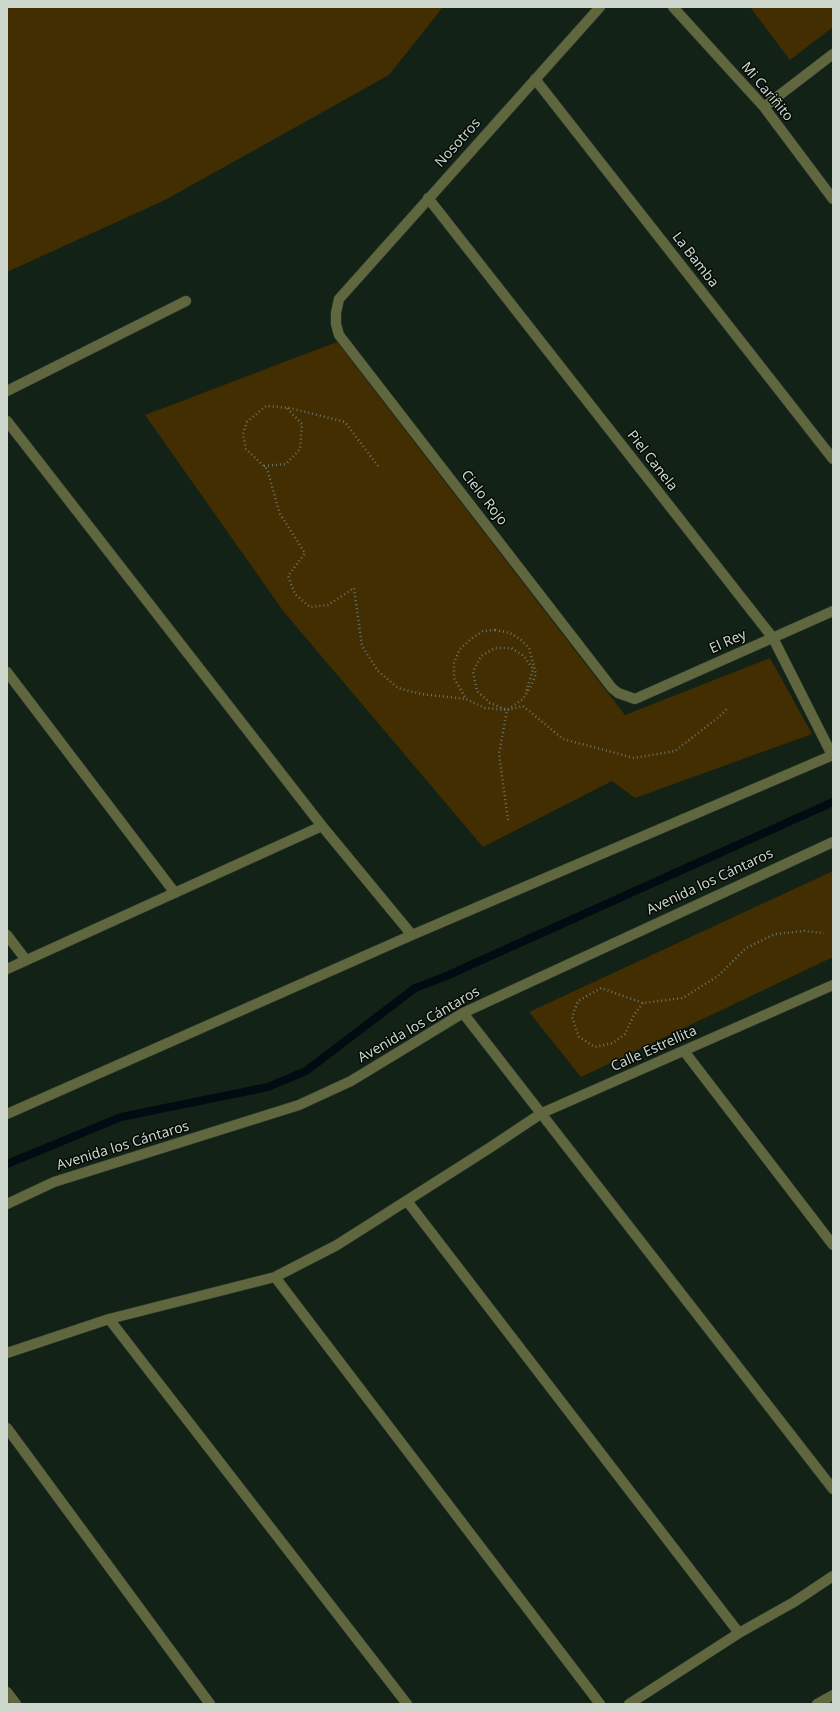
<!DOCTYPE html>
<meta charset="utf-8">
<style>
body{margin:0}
#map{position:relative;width:840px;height:1711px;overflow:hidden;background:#132216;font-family:"Noto Sans",sans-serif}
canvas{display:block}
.frame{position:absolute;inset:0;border:8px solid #ccd6cd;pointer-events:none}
</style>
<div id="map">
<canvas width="840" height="1711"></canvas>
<div class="frame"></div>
</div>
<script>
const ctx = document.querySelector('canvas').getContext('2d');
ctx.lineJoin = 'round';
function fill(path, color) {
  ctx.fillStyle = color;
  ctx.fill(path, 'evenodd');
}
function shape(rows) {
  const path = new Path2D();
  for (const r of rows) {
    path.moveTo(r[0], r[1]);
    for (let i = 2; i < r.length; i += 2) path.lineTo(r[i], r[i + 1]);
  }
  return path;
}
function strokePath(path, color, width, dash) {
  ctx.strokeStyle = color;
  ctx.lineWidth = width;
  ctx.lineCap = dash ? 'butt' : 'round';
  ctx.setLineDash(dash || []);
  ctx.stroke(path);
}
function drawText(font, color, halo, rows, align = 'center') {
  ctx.font = font + ' "Noto Sans",sans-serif';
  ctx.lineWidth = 3;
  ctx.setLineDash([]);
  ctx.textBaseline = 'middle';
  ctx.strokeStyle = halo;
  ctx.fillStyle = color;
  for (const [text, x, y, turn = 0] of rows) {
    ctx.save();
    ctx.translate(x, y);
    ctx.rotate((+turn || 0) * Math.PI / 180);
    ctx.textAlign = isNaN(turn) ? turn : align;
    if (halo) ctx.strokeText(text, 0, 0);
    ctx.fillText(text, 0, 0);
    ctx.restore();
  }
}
fill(shape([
 [7,7,443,7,389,75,165,200,7,272],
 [750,7,833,7,833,27,790,60],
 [337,342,625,715,770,658,812,734,635,798,612,781,483,847,284,612,145,415],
 [833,871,833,957,581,1077,529,1012]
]), '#422e00');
strokePath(shape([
 [7,1164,121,1117,268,1087,306,1071,415,988,444,977,833,802]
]), '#000c11', 8);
const minor = shape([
 [600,7,339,299,336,313,336,324,339,335,612,688,618,693,635,699,833,611],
 [673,7,764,107,833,199],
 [535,79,833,459],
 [764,107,833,54],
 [428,198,773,638,832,755],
 [7,391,186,301],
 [7,421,322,826,412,935],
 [7,672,175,893],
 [7,935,26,960],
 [7,969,322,826],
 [463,1013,833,1489],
 [684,1051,833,1245],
 [7,1114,412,935,833,755],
 [407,1201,739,1633],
 [7,1204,54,1182,299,1105,351,1081,463,1013,833,842],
 [275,1277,600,1704],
 [109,1319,407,1704],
 [7,1353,109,1319,275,1277,337,1245,491,1147,542,1113,833,985],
 [7,1428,210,1704],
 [7,1692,16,1704],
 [629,1704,739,1633,794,1602,833,1576],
 [817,1704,833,1695]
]);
strokePath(minor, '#313f33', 11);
strokePath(shape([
 [264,466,286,464,300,449,302,424,286,407],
 [378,466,345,422,290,408,266,406,247,422,243,434,246,449,267,469,280,514,305,553,288,576,295,594,310,607,328,605,354,588,362,646,378,671,398,688,421,694,466,699],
 [495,630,510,633,520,639,529,648,536,674,531,686,523,699,507,710,485,708,466,699,454,678,454,663,460,649,471,639,483,631,495,630],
 [505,709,490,703,477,691,473,672,481,656,495,648,511,648,524,656,533,669,526,692],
 [508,820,499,754,507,710,523,706,563,739,634,758,675,751,720,716,728,708],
 [643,1003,634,1015,625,1034,613,1043,595,1047,579,1037,572,1017,578,1001,601,988,643,1003,683,998,718,976,746,948,775,934,804,931,824,933]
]), '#68756a', 2.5, [1, 3]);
strokePath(minor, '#60673e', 10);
drawText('14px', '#ccd6cd', '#040a05', [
 ["Mi Cariñito",767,92,50],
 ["Nosotros",458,143,-48],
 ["La Bamba",695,260,52],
 ["Piel Canela",652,461,52],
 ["Cielo Rojo",484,498,52],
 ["El Rey",728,642,-24],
 ["Avenida los Cántaros",710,882,-25],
 ["Avenida los Cántaros",419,1025,-30],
 ["Calle Estrellita",654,1049,-24],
 ["Avenida los Cántaros",123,1146,-17]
]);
</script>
